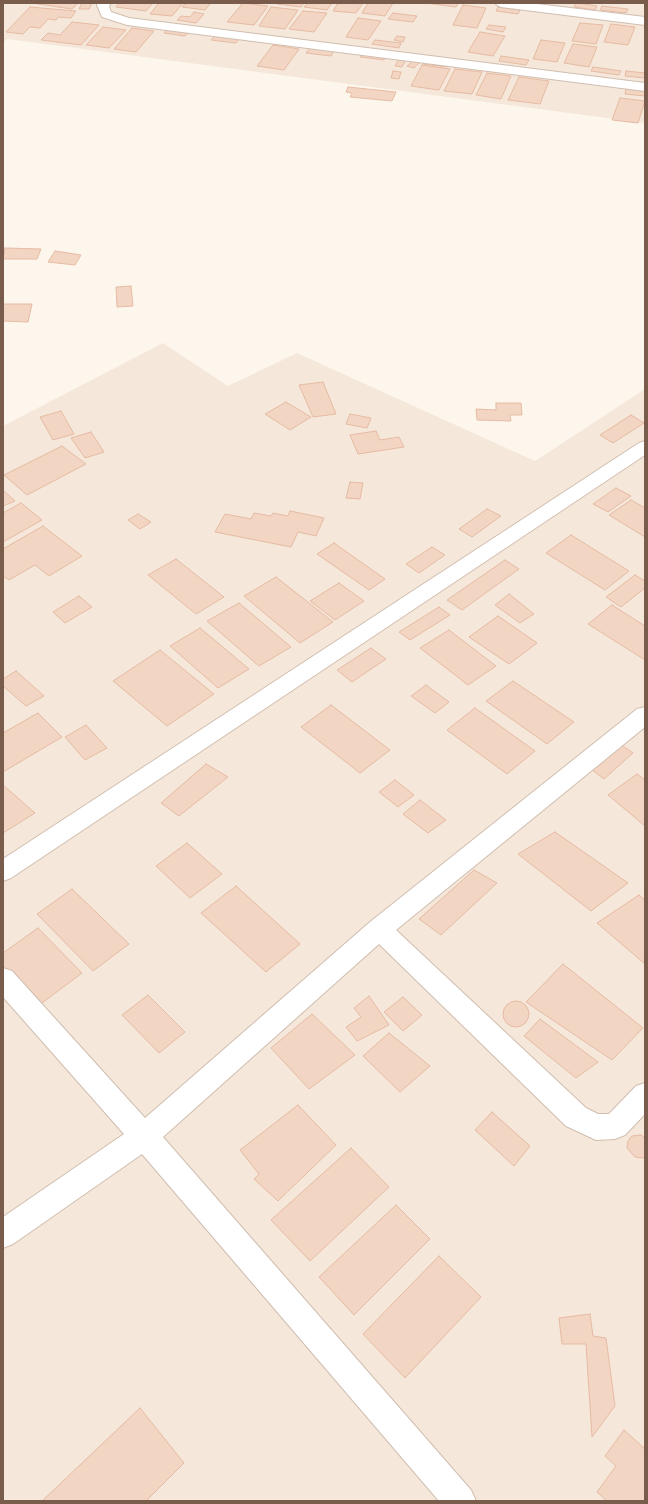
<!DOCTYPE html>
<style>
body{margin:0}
#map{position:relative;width:648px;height:1504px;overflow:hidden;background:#fdf6ec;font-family:"Nunito Sans",sans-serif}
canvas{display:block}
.frame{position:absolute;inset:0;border:4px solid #7a5c4d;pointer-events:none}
</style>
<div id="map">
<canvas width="648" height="1504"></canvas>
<div class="frame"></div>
</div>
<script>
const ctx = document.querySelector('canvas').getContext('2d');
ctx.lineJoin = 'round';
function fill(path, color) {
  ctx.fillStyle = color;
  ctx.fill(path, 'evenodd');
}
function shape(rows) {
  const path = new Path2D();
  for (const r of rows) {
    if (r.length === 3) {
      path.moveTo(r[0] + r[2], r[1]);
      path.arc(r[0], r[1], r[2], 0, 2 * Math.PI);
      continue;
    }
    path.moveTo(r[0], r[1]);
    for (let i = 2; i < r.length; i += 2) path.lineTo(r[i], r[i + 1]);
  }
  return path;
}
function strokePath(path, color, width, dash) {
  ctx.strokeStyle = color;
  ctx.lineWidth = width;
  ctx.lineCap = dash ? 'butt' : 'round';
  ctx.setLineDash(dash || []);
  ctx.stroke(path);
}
fill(shape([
 [3,3,645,3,645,123,7,39,3,43],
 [163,343,228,386,297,353,535,461,645,389,645,1501,3,1501,3,426]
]), '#f5e8da');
const building = shape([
 [31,3,78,3,72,9,31,3],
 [82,3,92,3,89,9,79,9,82,3],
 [119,3,153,3,146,11,116,7,119,3],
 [159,3,183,3,172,16,150,14,159,3],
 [186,3,211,3,205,10,182,7,186,3],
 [243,3,268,6,254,25,227,22,243,3],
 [278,3,304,3,301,7,277,4,278,3],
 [308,3,332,3,327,10,304,7,308,3],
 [338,3,363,3,356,13,333,11,338,3],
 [368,3,393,3,385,16,362,13,368,3],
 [426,3,458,3,456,7,426,3],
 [576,3,579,3,597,6,595,10,574,7,576,3],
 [463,5,486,8,477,28,453,25,463,5],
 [602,6,628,9,626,13,600,10,602,6],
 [30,7,76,11,71,18,58,17,56,20,48,19,40,28,30,27,23,34,6,32,30,7],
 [271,7,298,10,285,29,259,26,271,7],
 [498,7,520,10,518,14,496,11,498,7],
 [303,11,327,13,314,32,289,29,303,11],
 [194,12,204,14,196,23,177,20,181,16,190,17,194,12],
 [393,13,417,16,413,22,388,19,393,13],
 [358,18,381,21,368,40,346,37,358,18],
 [72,22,99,25,81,45,41,40,48,33,60,35,72,22],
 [580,23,603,25,596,44,572,41,580,23],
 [611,24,635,27,628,45,604,42,611,24],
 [489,25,506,27,503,32,486,29,489,25],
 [103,27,126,30,109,48,86,45,103,27],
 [132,28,154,31,136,52,114,49,132,28],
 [168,28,189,31,185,36,164,33,168,28],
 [480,32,505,36,493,56,468,52,480,32],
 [216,35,240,38,236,43,211,40,216,35],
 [397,36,405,37,403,42,394,40,397,36],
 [375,40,401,43,399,48,372,44,375,40],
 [541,40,565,43,557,62,533,59,541,40],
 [573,44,597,47,589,67,564,63,573,44],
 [273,45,299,49,284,70,257,66,273,45],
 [311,47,335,49,331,56,306,53,311,47],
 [362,53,387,56,384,60,360,57,362,53],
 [501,56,529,60,526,65,499,61,501,56],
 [399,59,406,59,402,67,395,66,399,59],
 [415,59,421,61,414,68,407,66,415,59],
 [426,61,450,64,447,67,423,64,426,61],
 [422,65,450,69,439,90,411,86,422,65],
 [593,67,621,71,619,75,591,71,593,67],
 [455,69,482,72,472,94,444,91,455,69],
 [393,71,401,72,399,79,391,78,393,71],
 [626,71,645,73,645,78,625,76,626,71],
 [487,73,511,76,501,99,476,95,487,73],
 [519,77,549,81,540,104,508,100,519,77],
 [348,87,396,92,392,101,350,97,352,93,346,92,348,87],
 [626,88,645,90,645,96,625,94,626,88],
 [620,98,645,101,638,123,612,120,620,98],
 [5,248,41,249,37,259,3,259,5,248],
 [55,251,81,255,75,265,48,262,55,251],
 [131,286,133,306,117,307,116,287,131,286],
 [3,304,32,304,28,322,3,321,3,304],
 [323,382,336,414,313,417,299,385,323,382],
 [286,402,311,417,290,430,265,414,286,402],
 [496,403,521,403,522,415,510,415,511,421,477,420,476,409,496,410,496,403],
 [61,411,74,434,53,440,40,417,61,411],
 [350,414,371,418,367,428,346,424,350,414],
 [631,415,644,423,613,443,600,435,631,415],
 [376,431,380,440,399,437,404,447,358,454,350,435,376,431],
 [91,432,104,452,85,458,71,438,91,432],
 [62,446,86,464,27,495,4,475,62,446],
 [350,482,363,483,360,499,346,498,350,482],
 [616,488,631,496,608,512,593,504,616,488],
 [3,490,15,501,3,506,3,490],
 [631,500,645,508,645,537,609,515,631,500],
 [21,503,42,520,3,542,3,513,21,503],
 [487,509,501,516,472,537,459,529,487,509],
 [290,511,324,518,316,536,298,532,291,547,215,532,225,514,251,519,254,513,271,516,273,513,288,516,290,511],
 [138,514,151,522,140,529,128,520,138,514],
 [43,526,82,556,49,576,35,565,9,580,3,576,3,549,43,526],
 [571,535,629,571,605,590,546,553,571,535],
 [334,543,385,579,369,590,317,554,334,543],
 [432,547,445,555,419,573,406,564,432,547],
 [176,559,224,597,196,614,148,575,176,559],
 [505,560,519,569,462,610,447,600,505,560],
 [635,575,645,581,645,588,621,607,606,597,635,575],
 [276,577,333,622,300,643,244,596,276,577],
 [339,583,364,601,335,620,310,601,339,583],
 [509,594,534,614,520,623,495,605,509,594],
 [79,596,92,607,65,623,53,612,79,596],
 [239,603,291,647,259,666,207,621,239,603],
 [612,605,645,626,645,660,588,624,612,605],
 [439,607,450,615,410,640,399,632,439,607],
 [498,616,537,643,509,664,469,637,498,616],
 [200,628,249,669,218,688,170,646,200,628],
 [449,630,496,666,468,685,420,648,449,630],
 [371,648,386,659,352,682,337,670,371,648],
 [160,650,214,694,167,726,113,681,160,650],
 [16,671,44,696,26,706,3,686,3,679,16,671],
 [513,681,574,722,547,744,486,701,513,681],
 [426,685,449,702,435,713,411,696,426,685],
 [331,705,390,750,360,773,301,727,331,705],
 [475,708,535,751,507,774,447,730,475,708],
 [38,713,62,737,3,772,3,733,38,713],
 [86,725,107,748,85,760,65,737,86,725],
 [616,741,633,753,604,779,587,766,616,741],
 [206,764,228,777,179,816,161,803,206,764],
 [637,774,645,780,645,826,608,795,637,774],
 [395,780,414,795,398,807,379,792,395,780],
 [3,785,35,813,3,833,3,785],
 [420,800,446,820,428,833,403,814,420,800],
 [555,832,628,883,591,911,518,854,555,832],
 [187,843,222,874,190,898,156,866,187,843],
 [474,870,497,883,441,935,419,919,474,870],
 [236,886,300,944,266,972,201,913,236,886],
 [72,889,129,944,93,971,37,914,72,889],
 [639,895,645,900,645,964,597,923,639,895],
 [38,928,82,973,38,1006,3,968,3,953,38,928],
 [563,964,643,1028,612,1060,526,1002,563,964],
 [148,995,185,1032,159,1053,122,1015,148,995],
 [369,996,389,1025,357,1041,346,1027,361,1017,354,1008,369,996],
 [403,997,422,1015,403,1031,384,1012,403,997],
 [516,1014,13],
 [312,1014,355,1055,309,1089,271,1048,312,1014],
 [540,1019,598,1062,576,1078,524,1036,540,1019],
 [389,1033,430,1066,400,1092,363,1056,389,1033],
 [298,1105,336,1145,278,1201,254,1179,259,1174,240,1150,298,1105],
 [492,1112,530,1146,514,1166,475,1130,492,1112],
 [641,1135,645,1138,645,1158,643,1158,635,1157,627,1148,628,1141,630,1138,632,1136,641,1135],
 [351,1148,389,1187,310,1261,271,1220,351,1148],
 [396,1205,430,1239,354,1315,319,1277,396,1205],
 [439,1256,481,1297,405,1378,363,1334,439,1256],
 [590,1314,593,1336,606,1338,615,1406,592,1437,586,1344,562,1344,559,1318,590,1314],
 [140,1408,184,1463,146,1501,42,1501,140,1408],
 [624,1430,645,1449,645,1501,607,1501,597,1492,616,1466,605,1456,624,1430]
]);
fill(building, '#f3d5c3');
strokePath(building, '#e6bba3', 1);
const minor = shape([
 [98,3,111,3,109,6,111,12,129,18,645,83,645,91,127,25,102,17,97,5,98,3],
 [495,3,529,3,645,17,645,25,501,7,497,5,495,3],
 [645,441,645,455,11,878,3,881,3,859,639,443,645,441],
 [645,707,645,727,396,930,586,1108,598,1114,609,1114,636,1086,645,1083,645,1114,625,1135,615,1139,596,1140,566,1126,379,944,163,1137,471,1490,476,1501,439,1501,142,1154,13,1244,3,1248,3,1217,124,1134,3,997,3,968,12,971,145,1118,370,922,637,709,645,707]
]);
strokePath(minor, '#d1beb0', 2);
fill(minor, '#fff');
</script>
